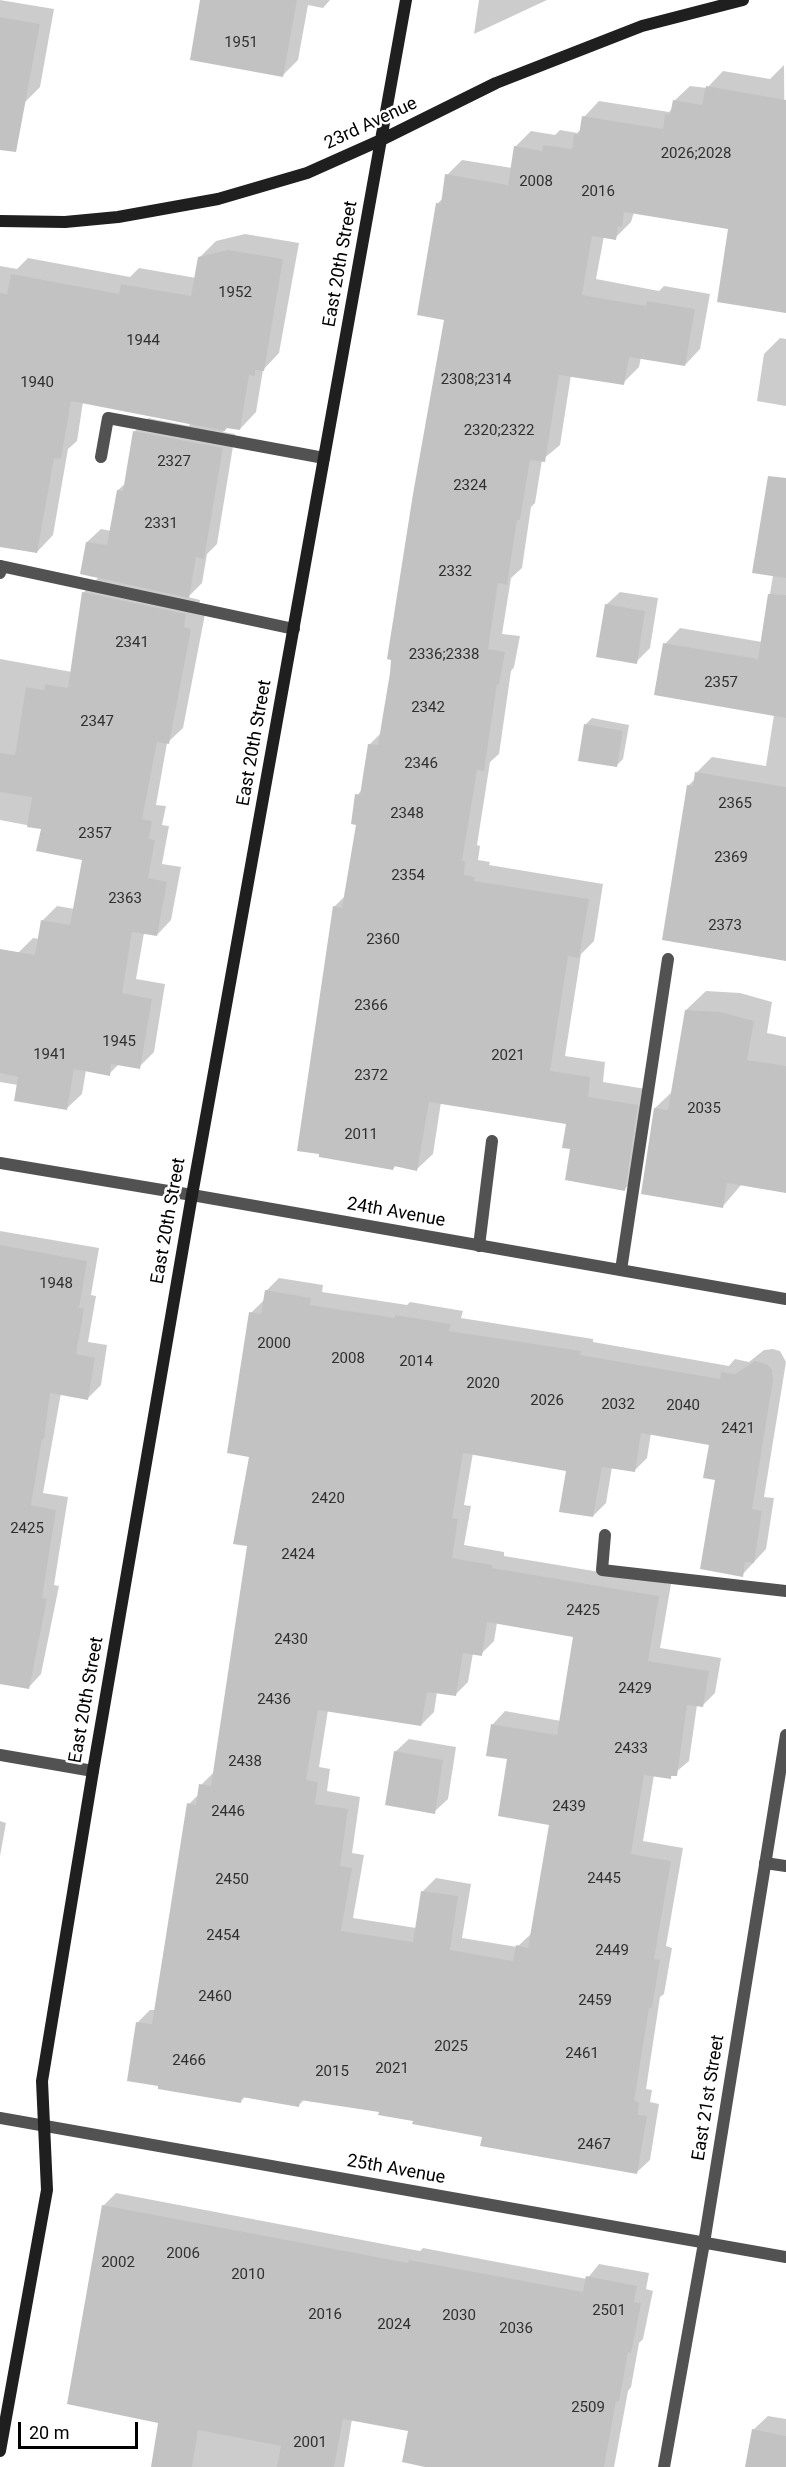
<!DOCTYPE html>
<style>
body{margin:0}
#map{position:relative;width:786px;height:2467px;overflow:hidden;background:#fff;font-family:Roboto,sans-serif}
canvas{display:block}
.scale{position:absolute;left:18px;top:2422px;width:120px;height:27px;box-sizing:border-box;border:3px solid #000;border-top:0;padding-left:8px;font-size:18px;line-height:21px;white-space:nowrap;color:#000;-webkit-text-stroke:4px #fff;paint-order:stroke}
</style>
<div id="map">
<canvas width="786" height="2467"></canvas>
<div class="scale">20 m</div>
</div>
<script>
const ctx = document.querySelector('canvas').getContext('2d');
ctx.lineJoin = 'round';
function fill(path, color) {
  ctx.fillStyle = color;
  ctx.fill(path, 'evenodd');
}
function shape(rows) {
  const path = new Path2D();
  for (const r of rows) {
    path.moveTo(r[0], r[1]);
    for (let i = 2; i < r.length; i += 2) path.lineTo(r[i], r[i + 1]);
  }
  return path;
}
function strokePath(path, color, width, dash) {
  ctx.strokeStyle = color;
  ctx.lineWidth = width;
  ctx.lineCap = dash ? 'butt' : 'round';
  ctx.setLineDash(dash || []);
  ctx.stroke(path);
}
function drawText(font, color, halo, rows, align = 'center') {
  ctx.font = font + ' Roboto,sans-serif';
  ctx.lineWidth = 5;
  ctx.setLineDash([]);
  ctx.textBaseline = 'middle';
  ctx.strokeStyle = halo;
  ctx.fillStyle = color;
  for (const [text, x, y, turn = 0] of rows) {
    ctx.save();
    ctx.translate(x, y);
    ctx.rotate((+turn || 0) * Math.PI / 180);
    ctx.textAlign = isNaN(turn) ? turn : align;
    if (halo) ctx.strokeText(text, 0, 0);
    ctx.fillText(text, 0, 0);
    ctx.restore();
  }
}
fill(shape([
 [0,0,54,9,40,87,25,102,0,98],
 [202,0,330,0,323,8,308,5,298,60,282,76],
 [479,0,547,0,474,34],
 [784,65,786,310,730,228,634,212,631,222,615,238,604,236,596,279,659,291,664,286,710,294,700,349,685,365,641,357,639,367,623,383,571,375,560,445,542,460,535,503,531,507,522,568,511,578,502,634,520,636,514,667,511,671,499,754,490,762,477,845,480,846,478,860,490,862,489,865,603,884,594,941,581,954,565,1056,605,1062,603,1082,652,1090,640,1174,624,1190,572,1148,567,1123,441,1102,433,1154,417,1169,396,1165,393,1169,334,907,345,896,357,823,357,795,363,789,370,744,382,732,446,318,437,204,443,198,447,175,462,160,512,168,515,147,531,131,555,135,560,130,577,133,582,128,584,117,599,101,669,112,673,108,674,101,690,86,707,88,723,71,770,79],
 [245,234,299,243,279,353,263,370,256,412,240,429,228,427,223,432,235,434,217,544,207,554,202,583,188,597,200,600,198,613,205,614,183,728,167,743,156,805,166,806,162,825,169,826,162,864,181,867,171,920,157,935,144,933,136,979,165,984,154,1052,139,1067,119,1064,109,1074,86,1070,82,1094,67,1108,18,1085,0,1082,0,1048,18,953,33,938,39,939,42,921,57,906,75,909,84,858,42,828,0,820,0,659,72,672,83,593,99,577,87,542,101,529,111,531,118,490,126,483,134,432,148,418,189,426,190,423,83,402,77,441,68,449,53,535,37,552,0,545,0,266,17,269,28,258,130,277,139,268,196,278,199,258,216,241],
 [780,338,786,339,786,406,757,401,764,354],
 [786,497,786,960,688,786,695,779,696,773,712,757,766,766,774,715,665,644,680,628,762,642],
 [620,592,658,598,650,648,636,662,606,605],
 [592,718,629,725,623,759,616,766,585,725],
 [706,991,740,993,772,1002,767,1033,786,1037,786,1191,742,1184,723,1206,655,1108,673,1091,686,1010],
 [0,1231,99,1248,91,1295,96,1296,88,1342,107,1345,101,1385,88,1398,61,1393,43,1493,68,1497,54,1585,59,1586,41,1674,29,1687,0,1683],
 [279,1278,323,1285,322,1292,407,1305,410,1302,463,1311,461,1318,593,1339,593,1342,729,1366,735,1359,749,1362,764,1350,773,1349,780,1351,786,1362,764,1497,774,1498,766,1549,742,1575,717,1479,710,1444,651,1433,647,1458,634,1471,612,1467,606,1503,593,1516,568,1470,473,1453,464,1505,471,1506,464,1545,504,1552,504,1556,671,1584,660,1648,721,1658,715,1693,702,1706,697,1705,689,1761,670,1777,654,1775,643,1841,683,1848,666,1946,672,1948,664,1994,660,1997,646,2089,652,2090,650,2102,659,2104,650,2160,637,2172,381,2111,305,2099,299,2105,246,2096,240,2102,138,2022,150,2010,156,2010,189,1804,199,1794,201,1785,214,1772,249,1545,251,1313,264,1300,266,1291],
 [497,1623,575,1636,561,1721,505,1711,493,1724,509,1758,551,1823,532,1933,517,1947,462,1938,471,1884,436,1878,423,1891,416,1928,353,1918,364,1855,352,1853,360,1797,327,1791,330,1769,319,1767,328,1710,421,1725,434,1712,437,1692,455,1695,468,1682,473,1653,481,1654,494,1641],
 [409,1739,456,1747,448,1799,434,1812,395,1752],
 [0,1821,6,1823,0,1856],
 [116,2193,420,2251,423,2248,587,2279,599,2264,649,2273,646,2289,653,2291,650,2305,643,2339,639,2343,631,2387,628,2391,614,2467,433,2467,410,2430,352,2419,344,2467,152,2467,160,2422,69,2403,104,2205],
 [768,2416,786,2419,786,2467,747,2467,753,2430]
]), '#0003');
fill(shape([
 [200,0,297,0,283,77,190,60],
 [0,17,40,24,16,152,0,150],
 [706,86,786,100,786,313,717,302,728,229,624,212,622,227,618,226,616,240,592,236,582,295,646,306,647,301,695,309,685,366,629,357,624,385,559,375,545,462,530,460,520,520,517,520,507,585,498,583,488,649,505,652,499,685,497,684,484,771,477,770,462,861,465,861,464,875,475,877,474,881,589,899,579,958,568,956,550,1071,590,1077,588,1097,638,1105,625,1191,565,1180,570,1149,562,1148,566,1124,429,1102,417,1171,394,1166,393,1170,319,1157,319,1154,297,1151,333,906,342,908,356,825,351,824,355,794,360,795,368,744,378,745,390,673,391,660,387,659,413,494,444,320,417,315,436,203,441,204,445,174,508,185,514,146,542,151,543,145,572,149,574,134,579,135,582,116,663,129,665,114,670,115,673,100,702,105],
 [228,250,283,259,264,371,255,370,255,376,249,375,240,430,226,428,225,431,71,401,61,459,54,458,37,553,0,547,0,293,7,294,11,274,119,294,121,284,191,296,198,257],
 [133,431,223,448,204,559,196,557,189,598,80,574,86,542,107,545,117,490,123,491],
 [768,476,786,478,786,578,752,573],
 [82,592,186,614,184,627,191,629,169,744,157,742,142,819,152,821,149,839,155,840,148,878,167,882,157,936,132,932,122,993,152,999,140,1069,111,1064,110,1076,74,1069,67,1110,14,1101,18,1077,0,1073,0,949,35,955,41,920,70,925,82,860,36,851,41,829,27,827,32,797,0,792,0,753,15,755,26,687,44,690,45,684,68,688],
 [768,594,786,595,786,718,654,695,663,643,758,659],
 [605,604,645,611,637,664,596,657],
 [584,724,623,731,617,767,578,761],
 [695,772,786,787,786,961,662,940,687,785,693,786],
 [685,1010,720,1012,754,1021,747,1060,786,1066,786,1193,727,1183,723,1208,641,1194,654,1108,668,1110],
 [0,1245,87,1261,79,1308,84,1309,76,1354,95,1358,88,1400,50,1393,44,1439,42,1439,31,1505,56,1510,42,1598,47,1599,29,1689,0,1684],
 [265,1290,311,1298,310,1305,395,1318,395,1315,451,1324,449,1331,581,1351,580,1355,720,1379,721,1372,735,1374,755,1361,767,1364,772,1370,773,1380,752,1509,762,1511,754,1563,745,1562,743,1577,700,1569,715,1480,703,1478,709,1445,641,1433,635,1472,602,1467,593,1517,559,1512,566,1471,463,1453,452,1518,458,1519,452,1558,492,1565,492,1568,659,1596,648,1661,709,1671,703,1707,687,1705,677,1776,671,1776,671,1779,644,1775,631,1854,671,1861,654,1959,660,1960,652,2008,649,2008,634,2101,639,2102,638,2115,647,2116,637,2174,480,2146,482,2137,412,2124,413,2121,378,2115,379,2112,300,2100,299,2107,242,2097,241,2103,158,2089,158,2086,127,2081,136,2022,152,2024,187,1803,196,1805,199,1784,211,1786,247,1546,233,1544,249,1457,227,1453,249,1312,261,1314],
 [487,1622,573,1637,557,1735,491,1724,486,1756,507,1759,498,1816,549,1825,528,1948,516,1945,513,1961,450,1950,458,1896,421,1891,413,1942,341,1931,352,1868,340,1866,348,1809,315,1804,318,1782,306,1780,318,1710,421,1726,427,1692,456,1696,463,1653,482,1656],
 [394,1751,443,1760,435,1814,385,1805],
 [102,2205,408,2263,409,2260,583,2292,586,2276,637,2286,634,2302,641,2303,638,2319,631,2353,628,2352,619,2402,616,2401,604,2467,425,2467,402,2462,408,2431,343,2419,334,2467,277,2467,281,2446,198,2430,192,2467,151,2467,158,2423,67,2404],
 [752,2429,786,2436,786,2467,745,2467]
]), '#c2c2c2');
strokePath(shape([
 [101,457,108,418,324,458],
 [0,573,1,566,294,629],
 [479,1246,492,1141],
 [621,1270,668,959],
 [605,1535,602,1570,786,1591],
 [765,1863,786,1866]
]), '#525252', 12);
strokePath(shape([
 [0,1163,192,1195,786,1299],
 [0,1755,93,1771],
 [0,2118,786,2257],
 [664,2467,704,2243,786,1735]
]), '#525252', 12);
strokePath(shape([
 [0,221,65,222,118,217,218,199,307,173,381,140,496,83,642,26,743,0],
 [0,2451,47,2190,42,2081,93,1771,192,1195,406,0]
]), '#1f1f1f', 12);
drawText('15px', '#303030', null, [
 ["1951",241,43],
 ["2026;2028",696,154],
 ["2008",536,182],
 ["2016",598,192],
 ["1952",235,293],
 ["1944",143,341],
 ["2308;2314",476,380],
 ["1940",37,383],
 ["2320;2322",499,431],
 ["2327",174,462],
 ["2324",470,486],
 ["2331",161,524],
 ["2332",455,572],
 ["2341",132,643],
 ["2336;2338",444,655],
 ["2357",721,683],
 ["2342",428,708],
 ["2347",97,722],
 ["2346",421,764],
 ["2365",735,804],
 ["2348",407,814],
 ["2357",95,834],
 ["2369",731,858],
 ["2354",408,876],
 ["2363",125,899],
 ["2373",725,926],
 ["2360",383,940],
 ["2366",371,1006],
 ["1945",119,1042],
 ["1941",50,1055],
 ["2021",508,1056],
 ["2372",371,1076],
 ["2035",704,1109],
 ["2011",361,1135],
 ["1948",56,1284],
 ["2000",274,1344],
 ["2008",348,1359],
 ["2014",416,1362],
 ["2020",483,1384],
 ["2026",547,1401],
 ["2032",618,1405],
 ["2040",683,1406],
 ["2421",738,1429],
 ["2420",328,1499],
 ["2425",27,1529],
 ["2424",298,1555],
 ["2425",583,1611],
 ["2430",291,1640],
 ["2429",635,1689],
 ["2436",274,1700],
 ["2433",631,1749],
 ["2438",245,1762],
 ["2439",569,1807],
 ["2446",228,1812],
 ["2445",604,1879],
 ["2450",232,1880],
 ["2454",223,1936],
 ["2449",612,1951],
 ["2460",215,1997],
 ["2459",595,2001],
 ["2025",451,2047],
 ["2461",582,2054],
 ["2466",189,2061],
 ["2021",392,2069],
 ["2015",332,2072],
 ["2467",594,2145],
 ["2006",183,2254],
 ["2002",118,2263],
 ["2010",248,2275],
 ["2501",609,2311],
 ["2016",325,2315],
 ["2030",459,2316],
 ["2024",394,2325],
 ["2036",516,2329],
 ["2509",588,2408],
 ["2001",310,2443]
]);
drawText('18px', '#000', '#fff', [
 ["23rd Avenue",371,124,-25],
 ["East 20th Street",341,264,-80],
 ["East 20th Street",255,743,-80],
 ["24th Avenue",396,1213,10],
 ["East 20th Street",169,1221,-80],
 ["East 20th Street",87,1700,-80],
 ["East 21st Street",709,2098,-81],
 ["25th Avenue",396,2170,10]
]);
</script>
